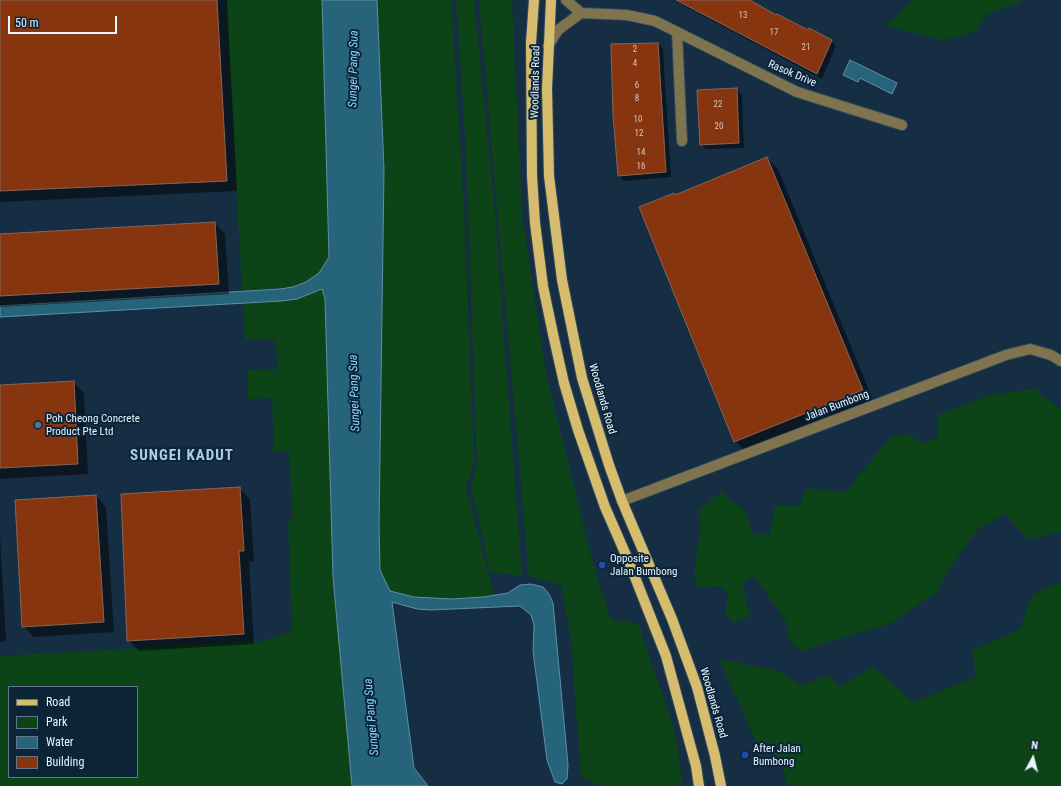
<!DOCTYPE html>
<style>
body{margin:0}
#map{position:relative;width:1061px;height:786px;overflow:hidden;background:#162e43;font-family:"Roboto Condensed",sans-serif}
canvas{display:block}
.legend{position:absolute;left:8px;top:686px;width:130px;height:92px;box-sizing:border-box;background:#0c2438;border:1px solid #647788;margin:0;padding:5px 7px;list-style:none;font-size:12px;color:#e8f4ff}
.legend li{display:flex;align-items:center;gap:8px;height:20px}
.legend b{width:20px;border:1px solid #647788}
.north{position:absolute;left:1013px;top:738px;width:40px;height:40px;-webkit-text-stroke:3px #0c2438;paint-order:stroke;rotate:7deg;font-size:11px;font-weight:700;line-height:16px;text-align:center;color:#e8f4ff}
.north::after{content:'';display:block;margin:auto;width:14px;height:18px;background:#e8f4ff;clip-path:polygon(50% 0,100% 100%,50% 72%,0 100%)}
.scale{position:absolute;left:8px;top:16px;width:109px;height:18px;box-sizing:border-box;border:2px solid #e8f4ff;border-top:0;padding-left:5px;font-size:12px;line-height:14px;white-space:nowrap;color:#e8f4ff;-webkit-text-stroke:3px #0c2438;paint-order:stroke}
</style>
<div id="map">
<canvas width="1061" height="786"></canvas>
<ul class="legend">
<li><b style="height:5px;background:#d6bc6d"></b>Road</li>
<li><b style="height:11px;background:#0d4417"></b>Park</li>
<li><b style="height:11px;background:#26647c"></b>Water</li>
<li><b style="height:11px;background:#87350e"></b>Building</li>
</ul>
<div class="north">N</div>
<div class="scale">50 m</div>
</div>
<script>
const ctx = document.querySelector('canvas').getContext('2d');
ctx.lineJoin = 'round';
function fill(path, color) {
  ctx.fillStyle = color;
  ctx.fill(path, 'evenodd');
}
function shape(rows) {
  const path = new Path2D();
  for (const r of rows) {
    path.moveTo(r[0], r[1]);
    for (let i = 2; i < r.length; i += 2) path.lineTo(r[i], r[i + 1]);
  }
  return path;
}
function strokePath(path, color, width, dash) {
  ctx.strokeStyle = color;
  ctx.lineWidth = width;
  ctx.lineCap = dash ? 'butt' : 'round';
  ctx.setLineDash(dash || []);
  ctx.stroke(path);
}
function drawText(font, color, halo, rows, align = 'center') {
  ctx.font = font + ' "Roboto Condensed",sans-serif';
  ctx.lineWidth = 4;
  ctx.setLineDash([]);
  ctx.textBaseline = 'middle';
  ctx.strokeStyle = halo;
  ctx.fillStyle = color;
  for (const [text, x, y, turn = 0] of rows) {
    ctx.save();
    ctx.translate(x, y);
    ctx.rotate((+turn || 0) * Math.PI / 180);
    ctx.textAlign = isNaN(turn) ? turn : align;
    if (halo) ctx.strokeText(text, 0, 0);
    ctx.fillText(text, 0, 0);
    ctx.restore();
  }
}
fill(shape([
 [226,0,322,0,329,257,320,273,306,282,293,287,242,291],
 [377,0,451,0,464,206,474,463,466,488,494,595,483,597,429,598,414,597,390,591,380,570,379,526,384,170],
 [456,0,474,0,494,201,522,576,490,572,471,486,477,464,465,135],
 [479,0,512,0,522,214,546,374,594,568,611,619,638,624,674,728,683,786,599,786,581,777,571,640,561,585,529,576],
 [913,0,1022,0,1017,4,987,14,975,32,943,40,885,26],
 [322,289,325,299,333,577,352,786,0,786,0,656,262,641,292,631,288,521,293,520,289,452,274,452,272,398,248,399,247,370,278,369,275,339,245,340,243,303,297,299],
 [9,687,137,687,137,777,9,777],
 [1034,389,1061,410,1061,532,1029,539,1018,530,1006,513,978,529,954,562,936,593,891,623,801,651,789,640,786,621,754,576,742,583,750,616,733,623,725,613,728,594,720,586,698,588,694,574,700,530,699,511,721,492,747,513,752,534,770,535,775,506,800,506,806,488,845,492,891,437,909,434,923,444,938,437,938,415,990,395],
 [1061,581,1061,786,788,786,778,756,760,750,719,659,776,670,801,685,828,676,840,686,874,667,914,702,976,677,972,651,1020,629,1032,595]
]), '#0d4417');
const water = shape([
 [322,0,377,0,384,170,379,526,380,570,390,591,414,597,452,599,483,597,508,593,520,585,531,584,543,587,549,594,553,603,568,765,567,779,562,784,555,782,547,760,533,651,534,625,531,615,520,606,430,610,417,609,392,602,414,768,428,786,352,786,333,577,325,299,322,289,297,299,281,301,0,317,0,306,280,289,293,287,306,282,319,273,329,257,322,0],
 [850,60,897,83,892,94,860,78,858,82,843,75,850,60]
]);
fill(water, '#26647c');
strokePath(water, '#608fa3', 1);
fill(shape([
 [0,0,227,0,237,191,0,202],
 [673,0,747,0,776,16,831,41,836,46,822,79],
 [658,44,663,49,671,177,624,181,619,176,612,45],
 [737,90,742,95,744,148,706,149,700,144],
 [767,158,778,169,873,400,746,452,735,441,676,196],
 [215,223,225,234,229,294,0,307,0,235],
 [73,382,84,393,88,474,0,479,0,386],
 [239,488,250,499,254,561,249,562,254,644,139,651,128,640],
 [96,496,106,507,114,632,34,637,23,626],
 [0,535,6,641,0,642]
]), '#0007');
const building = shape([
 [0,0,217,0,227,181,0,191,0,0],
 [676,0,750,0,776,15,777,14,808,30,809,28,832,40,817,74,676,0],
 [658,43,666,172,618,176,613,115,611,44,658,43],
 [737,88,739,143,700,145,697,90,737,88],
 [767,157,863,390,734,442,639,207,674,193,675,195,767,157],
 [215,222,219,284,0,296,0,234,215,222],
 [74,381,78,464,0,468,0,385,74,381],
 [240,487,244,551,239,551,244,634,127,641,121,494,240,487],
 [96,495,104,622,22,627,15,500,96,495]
]);
fill(building, '#87350e');
strokePath(building, '#876558', 1);
const minor = shape([
 [566,0,581,13],
 [581,13,627,15,655,21,797,92,902,125],
 [677,32,682,141],
 [548,46,558,30,581,13],
 [622,501,1006,355,1030,349,1051,355,1061,361]
]);
const major = shape([
 [534,0,531,43,532,176,535,223,543,286,553,334,564,383,578,430,605,507,629,562,666,656,696,766,699,786],
 [551,0,547,89,549,176,562,280,573,334,582,378,609,465,622,501,672,619,697,687,715,756,721,786]
]);
strokePath(minor, '#334a5d', 12);
strokePath(major, '#334a5d', 12);
strokePath(minor, '#80744f', 10);
strokePath(major, '#d6bc6d', 10);
for (const [x, y, r, color] of [
 [38,425,4,"#5c6f8a"],
 [602,565,4,"#1a4fb4"],
 [745,755,4,"#1a4fb4"]
]) {
  const dot = new Path2D();
  dot.arc(x, y, r, 0, 2 * Math.PI);
  ctx.fillStyle = color;
  ctx.fill(dot);
  strokePath(dot, '#0c2438', 1.5);
}
drawText('9px', '#d0c4c3', null, [
 ["13",743,16],
 ["17",774,33],
 ["21",806,48],
 ["2",635,50],
 ["4",635,64],
 ["6",637,86],
 ["8",637,99],
 ["22",718,105],
 ["10",638,120],
 ["20",719,127],
 ["12",639,134],
 ["14",641,153],
 ["16",641,167]
]);
drawText('11px', '#e8f4ff', '#0c2438', [
 ["Rasok Drive",792,74,23],
 ["Woodlands Road",536,82,-89],
 ["Woodlands Road",602,399,74],
 ["Jalan Bumbong",837,406,-21],
 ["Woodlands Road",713,703,74]
]);
drawText('11px', '#e8f4ff', '#0c2438', [
 ["Poh Cheong Concrete",46,419],
 ["Product Pte Ltd",46,432],
 ["Opposite",610,559],
 ["Jalan Bumbong",610,572],
 ["After Jalan",753,749],
 ["Bumbong",753,762]
], 'left');
drawText('italic 12px', '#8bdafc', '#0c2438', [
 ["Sungei Pang Sua",354,69,-89],
 ["Sungei Pang Sua",355,393,-92],
 ["Sungei Pang Sua",372,717,-95]
]);
ctx.letterSpacing = '1px';
drawText('bold 15px', '#b0cde7', '#0c2438', [
 ["SUNGEI KADUT",182,456]
]);
ctx.letterSpacing = '0px';
</script>
